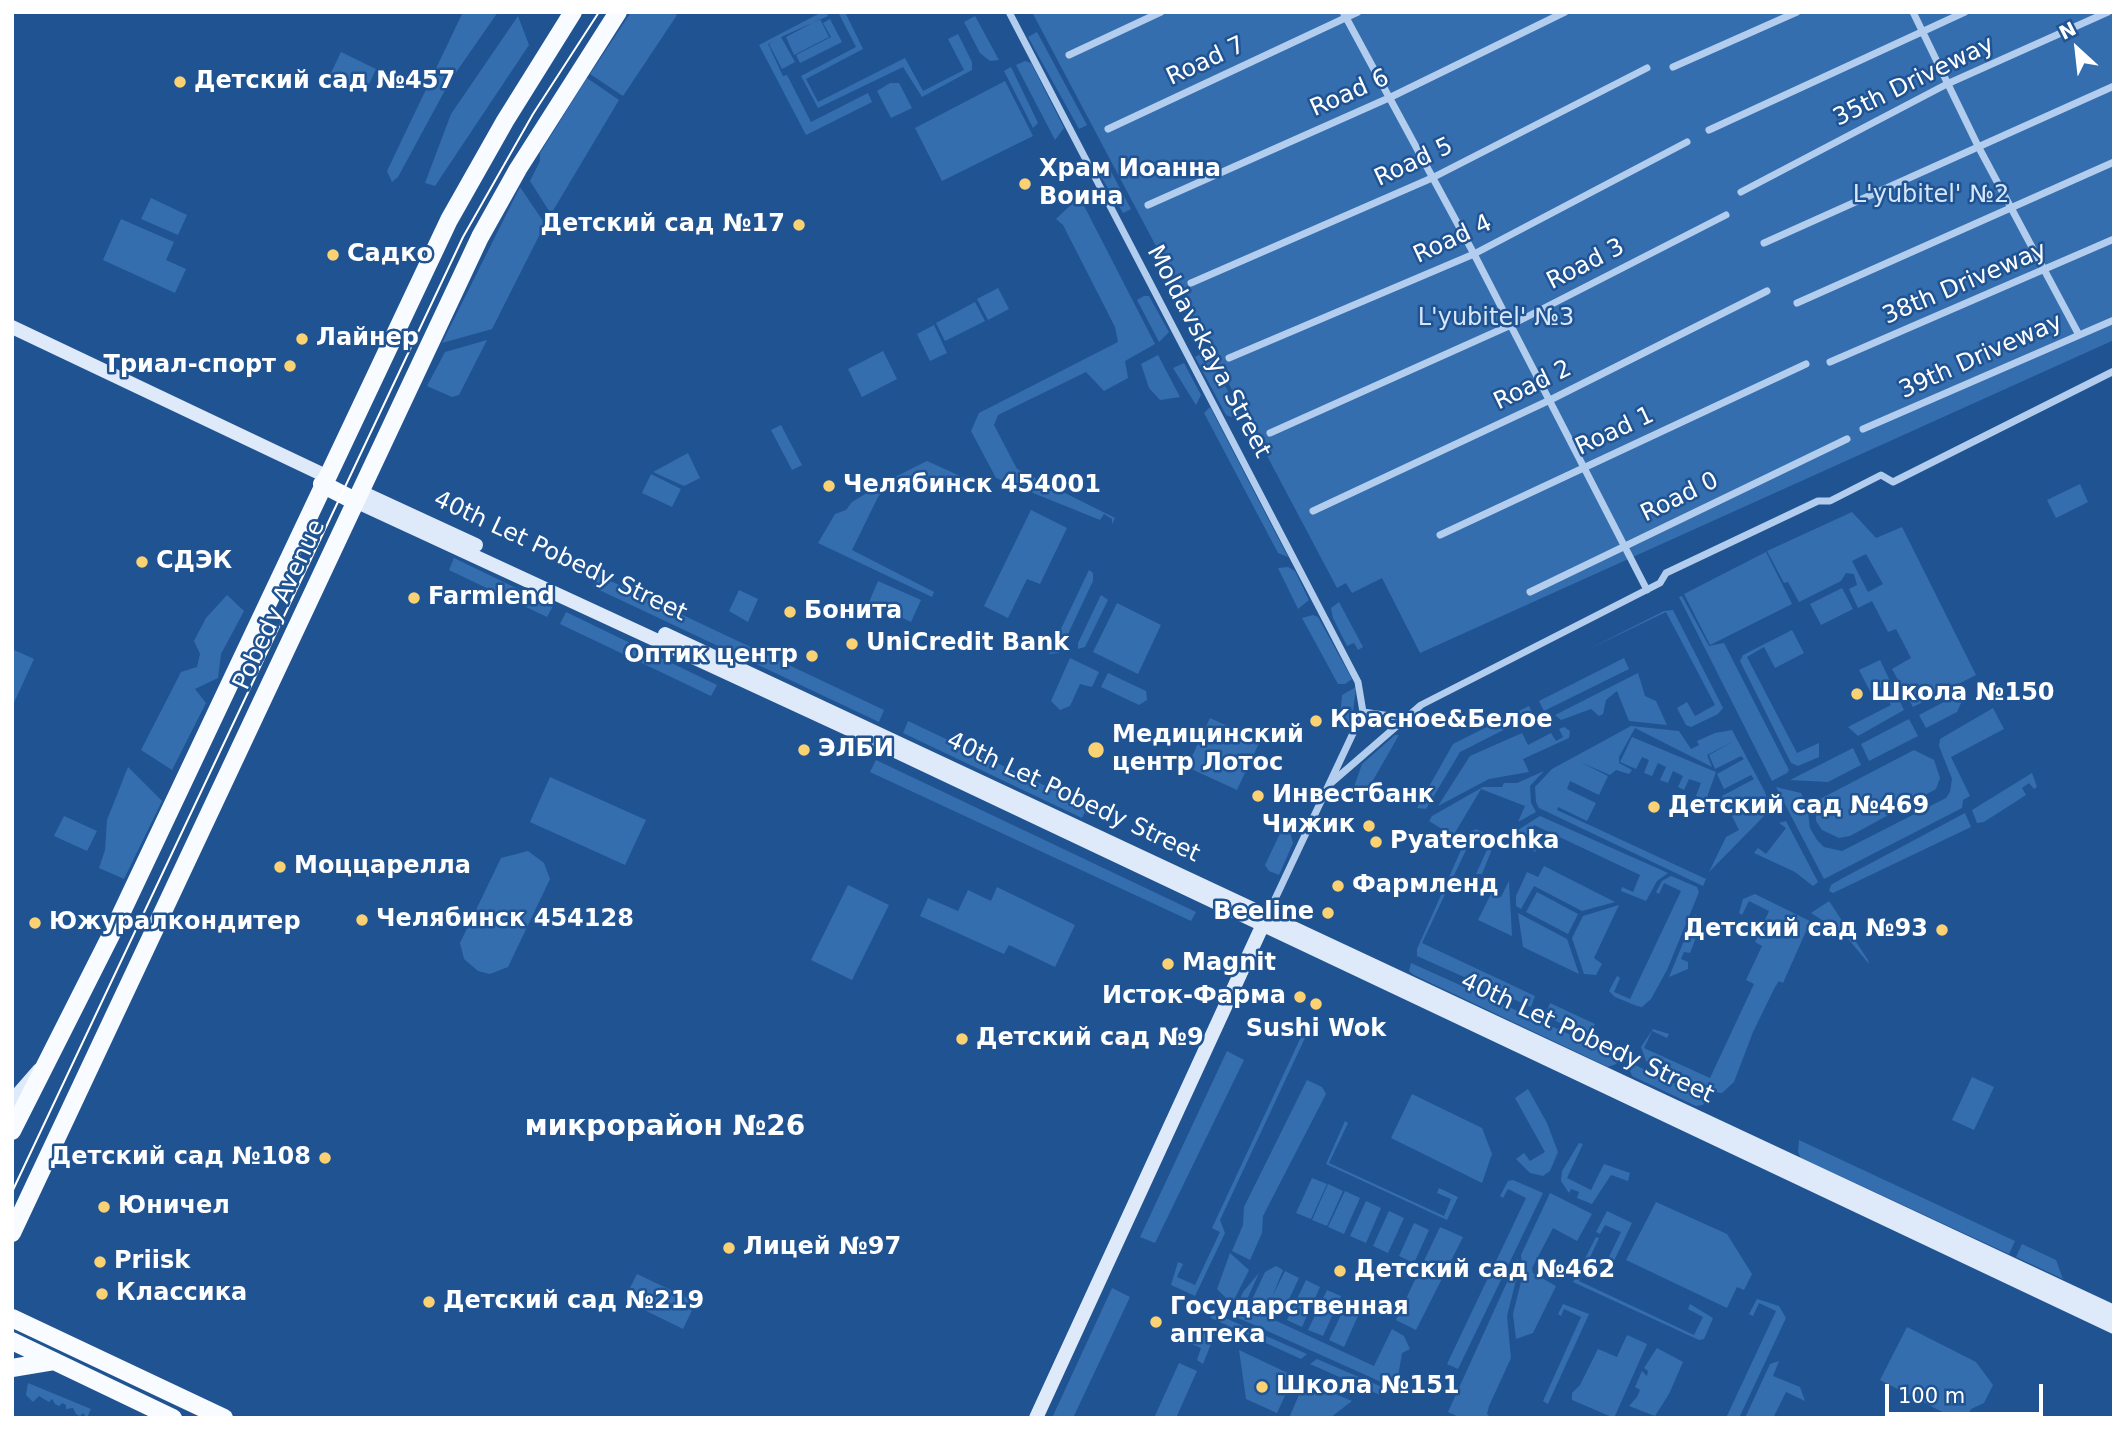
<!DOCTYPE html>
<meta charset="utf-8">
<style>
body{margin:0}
#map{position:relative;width:2126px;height:1430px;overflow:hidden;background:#205392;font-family:"DejaVu Sans",sans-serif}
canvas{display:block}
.frame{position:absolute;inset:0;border:14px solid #fff;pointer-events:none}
.north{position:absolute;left:2042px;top:14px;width:70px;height:70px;-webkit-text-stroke:5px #205392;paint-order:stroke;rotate:333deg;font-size:19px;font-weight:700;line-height:28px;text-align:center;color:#fff}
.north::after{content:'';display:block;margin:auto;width:24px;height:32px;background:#fff;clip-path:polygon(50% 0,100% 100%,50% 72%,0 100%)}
.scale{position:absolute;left:1885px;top:1384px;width:158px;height:32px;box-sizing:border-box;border:4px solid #fff;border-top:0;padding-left:9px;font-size:21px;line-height:24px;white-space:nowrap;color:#fff;-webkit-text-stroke:5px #205392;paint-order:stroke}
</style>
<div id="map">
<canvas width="2126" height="1430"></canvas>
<div class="frame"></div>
<div class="north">N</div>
<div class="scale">100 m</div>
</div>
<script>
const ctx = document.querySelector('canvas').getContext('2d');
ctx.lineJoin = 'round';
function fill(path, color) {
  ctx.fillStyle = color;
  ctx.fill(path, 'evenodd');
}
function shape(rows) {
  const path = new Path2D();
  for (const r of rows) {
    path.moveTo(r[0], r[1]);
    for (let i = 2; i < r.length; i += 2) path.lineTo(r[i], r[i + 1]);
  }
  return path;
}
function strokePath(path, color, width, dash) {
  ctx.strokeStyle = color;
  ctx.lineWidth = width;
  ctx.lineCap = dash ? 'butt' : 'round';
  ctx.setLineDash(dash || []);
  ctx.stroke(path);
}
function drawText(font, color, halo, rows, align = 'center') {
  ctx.font = font + ' "DejaVu Sans",sans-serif';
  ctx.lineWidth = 5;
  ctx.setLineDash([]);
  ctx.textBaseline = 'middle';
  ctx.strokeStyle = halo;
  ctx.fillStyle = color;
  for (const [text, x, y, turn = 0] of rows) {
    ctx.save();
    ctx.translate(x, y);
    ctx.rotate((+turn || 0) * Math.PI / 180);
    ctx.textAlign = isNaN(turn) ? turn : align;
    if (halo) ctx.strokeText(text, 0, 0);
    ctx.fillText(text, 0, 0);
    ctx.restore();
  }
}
fill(shape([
 [463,12,498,12,450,81,398,177,392,182,387,171],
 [631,12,672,12,677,15,623,96,590,74],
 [822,12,826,12,828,16,781,37,795,62,782,69,769,44,774,41,768,44,783,76,787,75,811,122,868,93,872,102,806,135,759,45],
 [838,12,845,12,863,49,806,79,818,102,905,58,923,91,964,70,948,39,958,34,972,62,972,70,922,97,903,67,818,108,801,76,856,47],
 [1032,12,2114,12,2114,340,1420,653,1382,578,1352,593,1346,583,1337,588],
 [518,16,529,45,435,186,425,183,451,114],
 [975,16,999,60,990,61,980,53,964,22],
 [820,19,829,37,794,55,786,37],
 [830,19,842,42,800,63,796,55,831,37,823,23],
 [1037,32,1087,125,1079,129,1028,37],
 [341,52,376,69,365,93,329,77],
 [1025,61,1031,63,1064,128,1055,140,1016,65],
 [1011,67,1038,123,1033,128,1004,71],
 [587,78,619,100,551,214,530,181,540,161,540,153],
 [1005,81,1033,136,942,181,915,128],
 [890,83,899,83,912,108,891,118,877,91],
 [1107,164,1131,209,1123,213,1097,170],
 [520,187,545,224,492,329,442,343],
 [1078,194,1155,344,1125,361,1128,378,1104,391,1086,372,998,415,994,425,1017,469,1115,518,1112,524,1112,519,1104,514,1100,520,996,478,971,431,979,413,1118,342,1115,327,1063,225,1056,219,1077,199],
 [151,198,187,215,178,235,141,219],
 [121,219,174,242,166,260,186,269,175,293,103,260],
 [998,288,1009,309,988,320,977,299],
 [1144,296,1149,296,1169,332,1159,342,1137,300],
 [975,302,985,321,945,341,936,323],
 [934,325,947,353,930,361,917,334],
 [487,340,459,395,452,397,427,386,445,352],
 [1207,350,1239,413,1231,417,1226,415,1195,357],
 [883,351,897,379,862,397,848,369],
 [1158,355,1180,397,1160,400,1149,388,1141,364],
 [1184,363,1201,395,1196,405,1173,368],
 [1210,407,1288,557,1278,553,1204,413],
 [781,425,802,465,792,470,771,430],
 [688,453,700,478,684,486,653,472],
 [927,461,989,489,963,481,890,483,878,497,852,550,934,592,932,597,818,543,835,514,846,510,852,502,883,483],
 [651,474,681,489,672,507,642,493],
 [2080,484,2088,502,2056,518,2047,500],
 [1031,510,1067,528,1040,584,1027,579,1008,618,984,606],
 [1852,512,1876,538,1902,527,1976,675,1913,707,1892,669,1911,658,1896,629,1888,632,1872,601,1858,608,1849,589,1857,585,1854,574,1846,573,1841,581,1799,602,1788,582,1784,583,1767,551],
 [1866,554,1883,584,1868,592,1852,561],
 [1766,552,1792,604,1710,645,1684,594],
 [454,558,553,606,547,617,449,570],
 [1288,567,1295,571,1309,600,1298,609,1278,568],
 [1089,570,1093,573,1093,581,1059,653,1049,654],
 [598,575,884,710,879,722,593,587],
 [878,581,921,600,911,622,869,602],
 [1842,588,1853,609,1821,625,1810,604],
 [739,590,758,599,748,622,729,611],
 [227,595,244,611,221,654,218,678,195,689,206,703,172,770,141,750,181,672,197,667,200,654,194,641,206,618],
 [1101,595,1108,600,1085,647,1078,649,1078,643],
 [1682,596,1709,646,1724,643,1789,770,1787,773,1772,781,1679,597],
 [1339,602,1363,647,1358,650,1354,643,1347,646,1333,618,1331,608],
 [1117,603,1161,625,1138,674,1093,652],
 [1673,610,1723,708,1718,714,1691,727,1686,725,1677,708,1687,702,1695,716,1715,705,1666,612,1585,651,1664,611],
 [566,612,717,685,711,696,560,624],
 [1313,615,1318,617,1352,679,1345,684,1338,684,1302,618],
 [1792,630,1804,653,1775,668,1764,647,1747,657,1797,753,1819,743,1819,757,1798,766,1791,763,1740,661,1743,655],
 [12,649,34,659,12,707],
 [1070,658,1099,672,1092,687,1080,684,1070,706,1060,710,1051,701],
 [1624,658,1629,669,1544,711,1539,701],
 [1880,660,1904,710,1858,736,1848,727,1891,705,1882,688,1871,693,1859,670],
 [1108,673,1146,691,1147,700,1139,705,1101,687],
 [1638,673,1645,696,1656,701,1667,725,1629,721,1617,691,1606,700,1603,714,1599,716,1591,709,1561,720,1555,715],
 [1356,687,1352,721,1344,729,1334,724,1341,707,1342,695],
 [1967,690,1957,712,1926,728,1919,715],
 [1529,706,1533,715,1460,752,1426,809,1417,808,1453,744],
 [1993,708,2004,729,1951,757,1970,796,1963,800,1962,808,1824,879,1776,787,1801,793,1807,805,1810,828,1817,840,1824,847,1842,851,1946,798,1950,792,1952,779,1939,746,1940,739],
 [1210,718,1260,741,1237,790,1187,767],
 [1909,719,1918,736,1869,761,1861,744],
 [908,721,1088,806,1082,818,903,733],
 [1631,726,1679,731,1691,749,1699,745,1697,741,1715,733,1732,730,1765,792,1770,810,1709,872,1726,837,1739,830,1732,816,1764,799,1762,796,1730,812,1722,796,1754,779,1751,775,1724,789,1717,774,1744,759,1741,756,1715,769,1709,755,1734,741,1707,755,1712,767,1635,728,1619,757,1619,763,1632,770,1629,774,1616,770,1610,775,1580,762,1608,776,1599,795,1570,781,1567,789,1596,803,1587,821,1558,807,1557,810,1706,879,1703,886,1539,808,1536,802,1535,787,1552,769],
 [1564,727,1570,731,1569,738,1523,759,1529,772,1489,779,1438,806,1470,756,1522,733,1528,745,1551,733,1556,741,1563,737,1559,729],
 [1395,735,1399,735,1368,789,1354,787,1362,764],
 [1632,737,1716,772,1706,800,1696,796,1701,783,1689,779,1684,790,1678,787,1683,776,1673,771,1668,783,1660,780,1666,767,1658,763,1652,776,1644,773,1649,760,1642,757,1636,769,1620,762],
 [1853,748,1861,765,1828,782,1790,780],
 [1914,750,1934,760,1940,778,1936,789,1850,836,1839,838,1822,830,1816,821,1816,809,1820,799],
 [876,760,1196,912,1191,921,870,772],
 [128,767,162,801,124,879,99,868,105,850,107,820],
 [1544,771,1530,786,1531,803,1536,812,1518,822,1525,806,1481,789,1453,836,1429,821,1432,816,1483,787,1502,787,1504,783,1517,783],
 [2032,773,2037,787,2034,789,2029,783,2022,788,2026,795,1984,822,1977,823,1972,810],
 [550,777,646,820,625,865,530,822],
 [1965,813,1971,827,1833,893,1829,891,1831,885,1841,879],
 [64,816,97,831,87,851,54,836],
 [1540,816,1668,873,1657,881,1646,901,1621,891,1622,887,1633,892,1640,875,1534,825,1526,841,1538,847,1535,852,1519,843,1515,837,1518,830],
 [1786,821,1818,882,1813,886,1795,872,1754,853,1758,848,1766,854,1786,828,1779,823],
 [1285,823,1293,826,1290,832,1293,843,1279,875,1269,871,1265,865],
 [1476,829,1496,839,1482,874,1476,874,1491,841,1474,833,1422,943,1535,996,1531,1007,1417,956,1417,949,1469,832],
 [528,851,544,863,550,879,508,967,490,974,478,971,464,959,460,943,501,858],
 [1544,866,1615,902,1582,911,1534,886,1521,909,1516,906,1516,896,1527,872,1538,877],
 [1671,876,1697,887,1699,892,1667,970,1651,999,1642,1007,1637,1006,1615,997,1609,991,1617,976,1620,978,1614,992,1630,999,1681,891,1664,883,1659,894,1656,892,1662,881],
 [1509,881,1512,936,1478,920,1492,892,1501,897],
 [848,885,889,905,852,980,811,960],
 [997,887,1075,925,1055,967,1009,945,1004,954,920,916,928,898,958,911,968,890,991,901],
 [1537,892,1578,914,1568,934,1526,912],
 [1755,894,1828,930,1828,937,1807,929,1783,983,1779,981,1775,987,1753,1032,1734,1082,1722,1093,1714,1092,1646,1061,1641,1047,1653,1029,1669,1034,1667,1038,1652,1031,1644,1048,1710,1078,1754,984,1746,980,1762,946,1755,942,1769,911,1749,901,1742,915,1739,913,1743,899],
 [1829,901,1868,960,1869,964,1845,935,1811,913],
 [1619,905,1594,958,1602,964,1596,975,1584,974,1572,938,1583,916],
 [1518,913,1567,939,1579,974,1523,947],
 [1695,914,1702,922,1690,953,1684,952,1681,959,1688,962,1688,969,1669,977],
 [1411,963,1620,1057,1616,1064,1608,1067,1414,975,1409,971],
 [1550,1003,1595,1024,1592,1030,1580,1032,1545,1016],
 [1307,1024,1311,1025,1220,1220,1225,1233,1195,1296,1171,1285,1178,1262,1183,1264,1177,1277,1195,1285,1220,1232,1212,1228],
 [1227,1051,1244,1060,1155,1243,1140,1237],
 [1631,1063,1708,1099,1703,1105,1696,1106,1632,1076,1629,1068],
 [1972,1077,1994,1087,1974,1130,1952,1120],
 [1307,1080,1322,1087,1326,1094,1263,1216,1262,1233,1250,1260,1232,1251,1243,1225,1244,1207],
 [1528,1089,1547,1123,1558,1152,1550,1171,1543,1176,1530,1173,1516,1159,1524,1153,1530,1161,1545,1152,1515,1098],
 [1412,1094,1482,1128,1492,1154,1482,1183,1391,1138],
 [1345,1121,1348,1123,1329,1163,1444,1216,1451,1199,1437,1193,1439,1188,1458,1197,1447,1220,1326,1164],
 [1799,1140,2015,1241,2009,1254,1801,1158,1798,1152],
 [1579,1143,1583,1144,1567,1178,1591,1190,1604,1164,1630,1173,1628,1181,1611,1175,1592,1204,1577,1198,1579,1192,1571,1189,1569,1193,1561,1181,1562,1171],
 [1312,1178,1327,1184,1311,1219,1296,1213],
 [1513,1180,1543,1193,1458,1369,1447,1364,1526,1198,1508,1189,1503,1198,1500,1196,1508,1181],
 [1328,1184,1343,1191,1327,1226,1312,1220],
 [1345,1191,1360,1198,1344,1234,1328,1227],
 [1550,1193,1592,1214,1577,1241,1553,1228,1532,1268,1533,1273,1556,1286,1533,1333,1516,1339,1513,1314,1523,1274,1521,1255],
 [1366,1201,1381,1208,1366,1243,1350,1236],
 [1656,1202,1727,1234,1752,1274,1744,1290,1737,1287,1727,1308,1626,1260],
 [1389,1211,1404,1218,1388,1253,1373,1246],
 [1607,1211,1632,1223,1613,1263,1606,1263,1621,1232,1605,1225,1600,1234,1596,1232],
 [1414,1223,1429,1230,1414,1263,1399,1256],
 [1440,1227,1463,1237,1416,1330,1396,1320],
 [1596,1237,1599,1238,1579,1281,1694,1335,1703,1317,1688,1309,1690,1304,1713,1318,1704,1339,1699,1340,1573,1282],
 [2022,1244,2056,1260,2063,1279,2016,1257],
 [1230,1253,1249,1270,1228,1312,1219,1309,1226,1298,1217,1289],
 [1518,1258,1517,1276,1507,1316,1511,1358,1489,1406,1487,1414,1491,1418,1461,1418,1448,1412],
 [1276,1266,1283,1270,1272,1297,1285,1271,1299,1278,1281,1316,1251,1302,1265,1272],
 [1259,1273,1244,1306,1374,1366,1392,1329,1404,1336,1410,1349,1402,1353,1398,1377,1388,1385,1236,1317,1236,1309,1243,1292],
 [637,1274,696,1302,683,1329,624,1300],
 [1306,1280,1320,1287,1302,1327,1287,1320],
 [1112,1288,1130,1297,1073,1418,1052,1418],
 [1327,1290,1341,1296,1323,1336,1308,1330],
 [1757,1299,1779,1306,1786,1318,1739,1418,1726,1418,1776,1311,1759,1303,1753,1316,1749,1314],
 [1348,1300,1362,1307,1344,1347,1329,1340],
 [1563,1304,1589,1314,1548,1404,1543,1401,1581,1317,1564,1309,1561,1316,1558,1314],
 [1207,1310,1307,1354,1301,1359,1211,1318],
 [1194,1325,1215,1334,1203,1364,1197,1360,1201,1348,1185,1341],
 [1907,1327,1976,1362,1993,1385,1984,1403,1971,1409,1967,1418,1954,1418,1880,1380],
 [1627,1335,1647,1344,1614,1418,1572,1400,1572,1393,1580,1385,1598,1349,1617,1357],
 [1657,1348,1683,1362,1669,1394,1655,1416,1629,1406,1637,1397,1640,1390,1635,1387,1642,1371,1647,1376,1648,1371,1644,1368],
 [1239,1350,1294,1376,1277,1413,1246,1399],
 [1317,1359,1389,1390,1380,1395,1310,1364],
 [1779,1361,1773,1376,1800,1387,1805,1401,1786,1392,1773,1418,1745,1418,1770,1364],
 [1179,1363,1197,1371,1176,1418,1154,1418],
 [1305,1381,1352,1401,1330,1418,1289,1418],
 [28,1383,91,1409,87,1418,83,1413,80,1416,76,1414,73,1408,66,1409,66,1405,62,1403,59,1406,55,1404,52,1399,49,1402,39,1396,33,1402,26,1395]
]), '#346eaf');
strokePath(shape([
 [1009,12,1358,682,1363,712,1267,916],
 [1343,12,1474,254,1647,590],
 [1913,12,1978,146,2079,335],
 [1069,55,1161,12],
 [1673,67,1797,12],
 [1108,129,1358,12],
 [1709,130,1965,12],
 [1741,192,1947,84,2108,12],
 [1148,205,1391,97,1565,12],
 [1764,243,2114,86],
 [1191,283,1432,178,1647,68],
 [1797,303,2114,162],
 [1229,358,1474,254,1687,142],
 [1830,362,2114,239],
 [1863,429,2114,320],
 [1270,433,1511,325,1726,215],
 [1313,511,1550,400,1767,291],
 [1440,535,1806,364],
 [1530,592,1847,439],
 [1363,712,1404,718],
 [1331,783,1421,705,1660,583,1666,573,1818,501,1830,501,1881,475,1893,482,2114,371]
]), '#b2cded', 7);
strokePath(shape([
 [12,327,326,476],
 [359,491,476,545],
 [355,501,855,732,2114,1327],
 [665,634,2114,1312],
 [12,1101,39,1070],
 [1036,1418,1265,920]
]), '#deeafa', 14);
strokePath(shape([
 [322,484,355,501],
 [12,1131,111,935,449,220,505,121,573,12],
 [12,1233,480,237,518,169,618,12],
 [12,1318,224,1418],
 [12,1341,173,1418],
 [12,1368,54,1361]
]), '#f8fbff', 18);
strokePath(shape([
 [12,1192,463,237,533,114,599,12]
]), '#fff', 2);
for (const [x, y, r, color] of [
 [180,82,7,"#fad173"],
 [1025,184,7,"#fad173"],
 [799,225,7,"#fad173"],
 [333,255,7,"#fad173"],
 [302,339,7,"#fad173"],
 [290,366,7,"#fad173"],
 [829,486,7,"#fad173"],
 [142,562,7,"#fad173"],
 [414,598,7,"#fad173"],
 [790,612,7,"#fad173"],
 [852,644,7,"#fad173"],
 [812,656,7,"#fad173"],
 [1857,694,7,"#fad173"],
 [1316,721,7,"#fad173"],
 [804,750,7,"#fad173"],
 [1096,750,9,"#fad173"],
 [1258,796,7,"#fad173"],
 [1654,807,7,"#fad173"],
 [1369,826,7,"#fad173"],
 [1376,842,7,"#fad173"],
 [280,867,7,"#fad173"],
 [1338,886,7,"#fad173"],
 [1328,913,7,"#fad173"],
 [362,920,7,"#fad173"],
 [35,923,7,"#fad173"],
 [1942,930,7,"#fad173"],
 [1168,964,7,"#fad173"],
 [1300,997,7,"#fad173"],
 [1316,1004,7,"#fad173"],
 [962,1039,7,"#fad173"],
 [325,1158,7,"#fad173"],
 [104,1207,7,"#fad173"],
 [729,1248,7,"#fad173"],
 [100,1262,7,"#fad173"],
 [1340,1271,7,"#fad173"],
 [102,1294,7,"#fad173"],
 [429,1302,7,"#fad173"],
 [1156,1322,7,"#fad173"],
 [1262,1387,7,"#fad173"]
]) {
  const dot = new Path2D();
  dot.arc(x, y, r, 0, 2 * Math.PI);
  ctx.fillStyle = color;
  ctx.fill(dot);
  strokePath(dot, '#205392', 2.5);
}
drawText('24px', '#fff', '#205392', [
 ["Road 7",1206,62,-25],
 ["35th Driveway",1914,82,-26],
 ["Road 6",1350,94,-24],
 ["Road 5",1414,163,-25],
 ["Road 4",1453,240,-25],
 ["Road 3",1586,265,-27],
 ["38th Driveway",1965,284,-23],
 ["Moldavskaya Street",1208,352,62],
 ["39th Driveway",1981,357,-24],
 ["Road 2",1533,386,-26],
 ["Road 1",1615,432,-25],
 ["Road 0",1680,498,-26],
 ["40th Let Pobedy Street",560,557,25],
 ["Pobedy Avenue",280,605,-65],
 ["40th Let Pobedy Street",1073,798,25],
 ["40th Let Pobedy Street",1587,1039,25]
]);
drawText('bold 24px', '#fff', '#205392', [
 ["Детский сад №457",194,82],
 ["Храм Иоанна",1039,170],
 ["Воина",1039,198],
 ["Детский сад №17",785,225,"right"],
 ["Садко",347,255],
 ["Лайнер",316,339],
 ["Tриал-спорт",276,366,"right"],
 ["Челябинск 454001",843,486],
 ["СДЭК",156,562],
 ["Farmlend",428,598],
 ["Бонита",804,612],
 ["UniCredit Bank",866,644],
 ["Оптик центр",798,656,"right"],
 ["Школа №150",1871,694],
 ["Красное&Белое",1330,721],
 ["Медицинский",1112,736],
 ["центр Лотос",1112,764],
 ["ЭЛБИ",818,750],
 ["Инвестбанк",1272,796],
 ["Детский сад №469",1668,807],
 ["Чижик",1355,826,"right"],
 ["Pyaterochka",1390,842],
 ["Моццарелла",294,867],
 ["Фармленд",1352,886],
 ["Beeline",1314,913,"right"],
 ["Челябинск 454128",376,920],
 ["Южуралкондитер",49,923],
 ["Детский сад №93",1928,930,"right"],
 ["Magnit",1182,964],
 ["Исток-Фарма",1286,997,"right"],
 ["Sushi Wok",1316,1030,"center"],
 ["Детский сад №9",976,1039],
 ["Детский сад №108",311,1158,"right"],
 ["Юничел",118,1207],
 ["Лицей №97",743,1248],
 ["Priisk",114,1262],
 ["Детский сад №462",1354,1271],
 ["Классика",116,1294],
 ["Детский сад №219",443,1302],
 ["Государственная",1170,1308],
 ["аптека",1170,1336],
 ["Школа №151",1276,1387]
], 'left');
drawText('24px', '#d7e7fa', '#205392', [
 ["L'yubitel' №2",1931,196],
 ["L'yubitel' №3",1496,319]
]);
drawText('bold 28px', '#fff', '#205392', [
 ["микрорайон №26",665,1128]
]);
</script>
